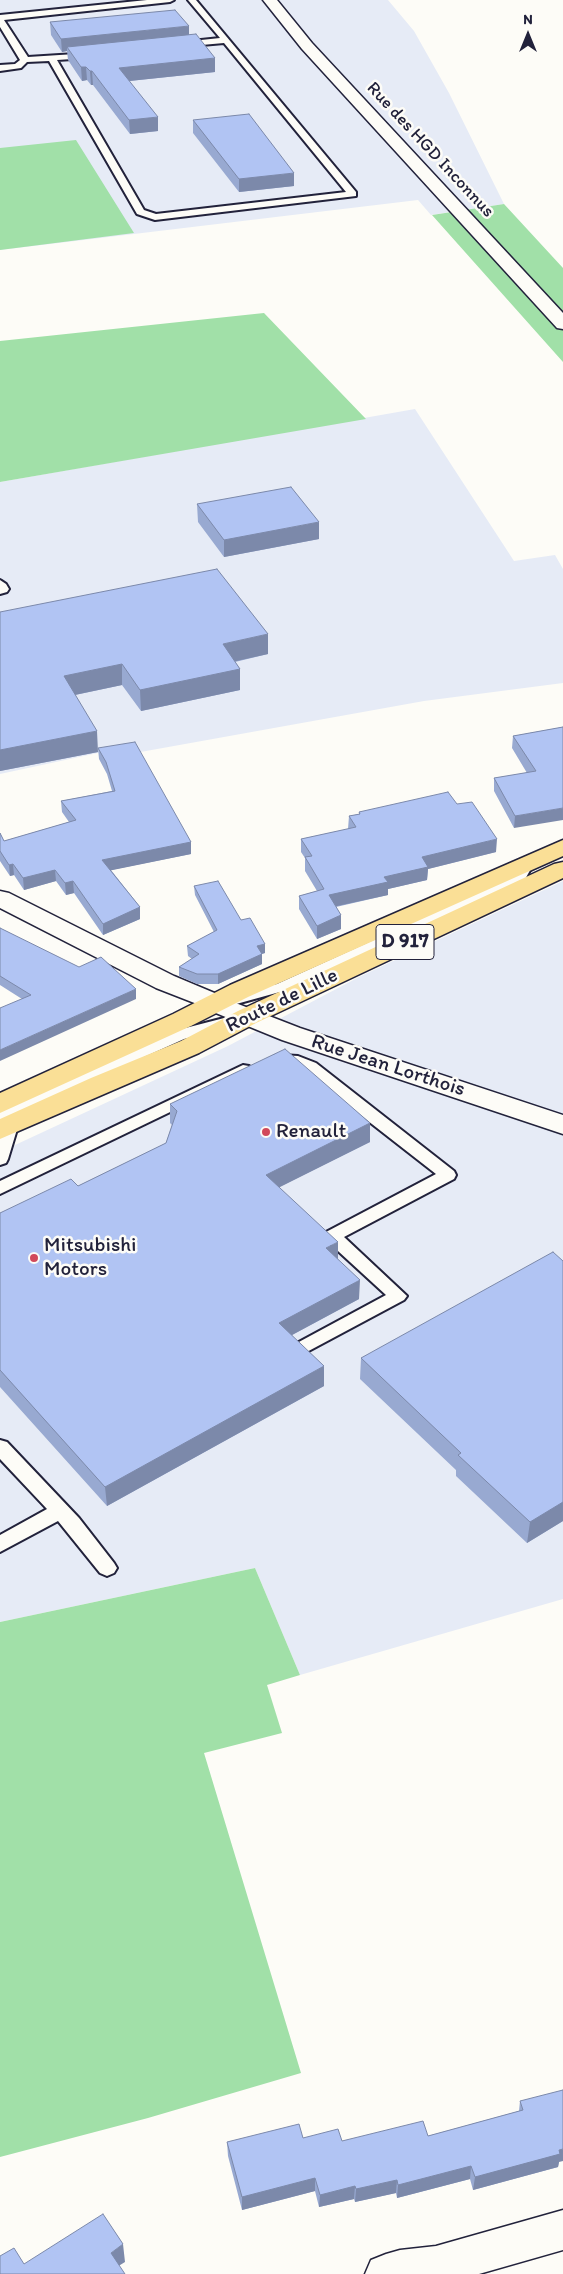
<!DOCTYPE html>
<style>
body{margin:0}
#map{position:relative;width:563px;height:2274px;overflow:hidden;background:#fdfcf7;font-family:Itim,sans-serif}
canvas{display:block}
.north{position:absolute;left:503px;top:10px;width:50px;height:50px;-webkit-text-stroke:4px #fdfcf7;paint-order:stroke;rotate:0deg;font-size:14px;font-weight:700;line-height:20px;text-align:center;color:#22223b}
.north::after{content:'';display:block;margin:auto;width:18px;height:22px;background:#22223b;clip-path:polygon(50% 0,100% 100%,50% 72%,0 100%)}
</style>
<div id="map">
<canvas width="563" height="2274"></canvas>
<div class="north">N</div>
</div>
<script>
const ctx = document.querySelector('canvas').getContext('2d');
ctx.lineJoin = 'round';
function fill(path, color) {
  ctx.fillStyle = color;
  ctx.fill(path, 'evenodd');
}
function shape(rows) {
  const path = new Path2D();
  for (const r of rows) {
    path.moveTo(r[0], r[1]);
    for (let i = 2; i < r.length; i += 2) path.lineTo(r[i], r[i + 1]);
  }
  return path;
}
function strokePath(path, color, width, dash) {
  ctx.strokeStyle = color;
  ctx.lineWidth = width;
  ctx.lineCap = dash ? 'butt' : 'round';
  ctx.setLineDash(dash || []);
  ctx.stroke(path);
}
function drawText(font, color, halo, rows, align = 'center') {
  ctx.font = font + ' Itim,sans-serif';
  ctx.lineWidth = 5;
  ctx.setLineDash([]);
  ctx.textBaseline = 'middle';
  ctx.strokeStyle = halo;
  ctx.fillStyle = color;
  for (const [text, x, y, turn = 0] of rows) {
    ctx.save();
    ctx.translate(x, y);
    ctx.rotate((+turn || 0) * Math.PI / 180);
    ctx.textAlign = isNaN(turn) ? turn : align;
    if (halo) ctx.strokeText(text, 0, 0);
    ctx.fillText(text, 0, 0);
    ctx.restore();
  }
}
fill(shape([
 [0,0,388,0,414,31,449,93,504,204,431,215,418,200,0,250],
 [415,409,514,561,555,555,563,569,563,683,424,701,135,753,107,751,0,774,0,482],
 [563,881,563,1599,300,1675,255,1568,0,1622,0,1152,228,1046,359,977]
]), '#e6ebf6');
fill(shape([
 [76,140,134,233,0,250,0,148],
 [504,204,563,268,563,362,432,215],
 [264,313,366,419,0,482,0,341],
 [255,1568,300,1675,267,1685,282,1733,204,1753,301,2073,148,2118,0,2157,0,1622]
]), '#a1e0a8');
const service = shape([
 [147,0,174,0,170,2,4,20,28,57,91,53,92,55,88,58,57,60,144,210,156,214,346,192,224,43,179,47,179,43,182,42,220,38,188,0,196,0,356,192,356,196,155,220,137,214,49,61,27,62,21,68,0,71,0,65,15,64,20,60,0,27,0,15,147,0],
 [0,580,6,584,9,589,7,592,0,594,0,580],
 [527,859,534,863,523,883,287,990,229,1006,224,1004,221,1001,224,998,277,984,512,877,522,860,527,859],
 [228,1017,233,1019,236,1022,233,1025,184,1039,0,1122,0,1111,174,1031,228,1017],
 [281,1055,298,1056,316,1063,454,1171,456,1175,454,1179,344,1237,407,1296,404,1300,303,1354,297,1353,294,1348,297,1343,386,1295,326,1240,324,1236,326,1232,436,1174,304,1071,295,1066,275,1064,273,1060,275,1056,281,1055],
 [243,1065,249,1066,251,1070,249,1074,0,1194,0,1181,243,1065],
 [10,1121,16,1122,18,1126,8,1159,6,1163,0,1165,0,1132,4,1122,10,1121],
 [0,1440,7,1442,79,1518,114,1563,117,1568,114,1573,107,1576,100,1573,58,1521,0,1552,0,1535,47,1509,0,1459,0,1440]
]);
const minor = shape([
 [263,0,277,0,312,43,563,313,563,329,557,328,302,49,263,0],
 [0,891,9,893,174,976,224,997,228,1003,224,1009,215,1011,156,988,0,908,0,891],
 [563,2210,563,2250,479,2274,365,2274,371,2260,386,2254,400,2250,436,2246,563,2210]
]);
const tertiary = shape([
 [215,995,300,1028,563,1115,563,1134,282,1040,206,1009,202,1003,206,997,215,995]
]);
const primary = shape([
 [563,840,563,856,248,997,191,1026,0,1113,0,1093,173,1014,230,985,563,840],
 [563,862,563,878,256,1023,199,1053,0,1139,0,1119,91,1078,181,1041,238,1011,554,864,563,862]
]);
strokePath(service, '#22223b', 4);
strokePath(minor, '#22223b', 3);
strokePath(tertiary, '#22223b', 3);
strokePath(primary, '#22223b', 3);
fill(service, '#fdfcf7');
fill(minor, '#fdfcf7');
fill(tertiary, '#fdfcf7');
fill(primary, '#fadf96');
fill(shape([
 [50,22,189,35,215,58,215,72,129,81,158,131,130,134,93,85,91,85,87,80,82,81,68,60,67,51,62,52,51,35],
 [193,120,294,186,239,192,193,133],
 [197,504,319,539,224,557,198,522],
 [0,612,268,654,235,662,240,669,240,690,141,711,122,685,75,695,98,752,0,771],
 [563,727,514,828,494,791,494,778,527,773,512,748,513,736],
 [98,748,191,842,191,854,111,870,140,907,140,919,103,935,74,893,66,895,56,881,24,890,14,875,10,876,0,861,0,833,4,841,69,822,62,812,61,801,112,791,107,774,99,759],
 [457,804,496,852,428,869,427,880,388,889,388,895,336,907,341,915,341,929,317,939,299,909,299,896,317,891,305,871,305,858,301,852,301,839,348,829,349,816,359,814,359,812],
 [194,886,241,920,265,944,265,953,262,954,262,964,218,984,197,984,179,976,179,967,192,959,188,956,187,946,214,932,195,895],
 [0,928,136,999,22,999,0,985],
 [170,1104,370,1123,370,1142,279,1187,338,1259,359,1299,292,1335,324,1386,107,1506,0,1387,0,1213,78,1186,166,1143,172,1125,170,1123],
 [563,1261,563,1521,527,1543,456,1476,456,1470,360,1379,361,1358],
 [520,2101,559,2162,558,2167,473,2190,470,2179,397,2198,396,2193,355,2202,354,2199,319,2207,315,2191,242,2210,228,2156,227,2142,303,2138,342,2141,428,2136,519,2111]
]), '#98a9d1');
fill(shape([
 [189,26,189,39,67,47,67,51,62,52,61,39],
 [215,58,215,72,120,82,119,68],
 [81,67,86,67,87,80,82,81],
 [90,71,92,71,93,85,91,85],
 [158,117,158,131,130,134,129,120],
 [294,173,294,186,239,192,239,179],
 [319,522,319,539,224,557,224,540],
 [268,634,268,654,223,664,223,644],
 [122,664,122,685,65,697,64,676],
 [240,669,240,690,141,711,140,690],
 [97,731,98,752,0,771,0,750],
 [563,808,563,820,514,828,515,816],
 [497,839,496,852,428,869,427,880,388,889,388,895,328,908,329,895,384,877,422,857],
 [191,842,191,854,103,872,102,860],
 [13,864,14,875,10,876,9,865],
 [55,870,56,881,24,890,23,878],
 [73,881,74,893,66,895,65,883],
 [140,907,140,919,103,935,103,924],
 [341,915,341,929,317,939,317,926],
 [265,944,265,953,257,955,257,946],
 [262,954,262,964,218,984,218,974],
 [136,989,136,999,0,1061,0,1050],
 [370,1123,370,1142,266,1194,266,1175],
 [338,1242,338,1261,326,1248],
 [360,1280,359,1299,279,1342,279,1323],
 [324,1366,324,1386,107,1506,105,1487],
 [563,1502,563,1521,527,1543,530,1522],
 [563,2149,563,2161,559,2162,558,2167,473,2190,475,2177],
 [471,2166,470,2179,397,2198,398,2185],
 [315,2178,315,2191,242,2210,242,2197],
 [397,2180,396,2193,355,2202,356,2189],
 [355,2186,354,2199,319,2207,320,2195],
 [123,2244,125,2262,112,2270,111,2253]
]), '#7c89aa');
const building = shape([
 [175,10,189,26,61,39,50,22,175,10],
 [196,34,215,58,119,68,158,117,129,120,92,71,90,71,86,67,81,67,67,47,196,34],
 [249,114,294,173,239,179,193,120,249,114],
 [291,487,319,522,224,540,197,504,291,487],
 [217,569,268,634,223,644,240,669,140,690,122,664,64,676,97,731,0,750,0,612,217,569],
 [563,727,563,808,515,816,494,778,536,771,513,736,563,727],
 [135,742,191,842,102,860,140,907,103,924,73,881,65,883,55,870,23,878,13,864,9,865,0,851,0,833,4,841,76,820,61,801,115,791,106,762,98,748,135,742],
 [448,792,457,804,472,802,497,839,422,857,428,867,384,877,388,882,329,895,341,915,317,926,299,896,324,889,305,857,312,856,301,839,356,827,349,816,360,814,359,812,448,792],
 [218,881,241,920,250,918,265,944,257,946,262,954,218,974,197,974,179,967,199,954,187,946,217,930,194,886,218,881],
 [0,928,79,967,101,957,136,989,0,1050,0,1008,31,995,0,976,0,928],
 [285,1049,370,1123,266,1175,338,1242,326,1248,360,1280,279,1323,324,1366,105,1487,0,1370,0,1213,71,1179,78,1186,166,1143,177,1111,170,1104,285,1049],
 [553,1252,563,1261,563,1502,530,1522,458,1455,461,1453,361,1358,553,1252],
 [563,2090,563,2149,559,2150,560,2154,475,2177,471,2166,398,2185,397,2180,356,2189,355,2186,320,2195,315,2178,242,2197,227,2142,299,2124,303,2138,338,2129,342,2141,423,2121,428,2136,523,2110,520,2101,563,2090],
 [103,2214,123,2244,111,2253,125,2274,0,2274,0,2256,14,2248,24,2264,103,2214]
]);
fill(building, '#b1c4f3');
strokePath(building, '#7c89aa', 1);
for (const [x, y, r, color] of [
 [266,1132,5,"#d1495b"],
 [34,1258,5,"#d1495b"]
]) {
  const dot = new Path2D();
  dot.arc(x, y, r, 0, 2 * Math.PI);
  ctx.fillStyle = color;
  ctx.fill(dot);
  strokePath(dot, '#fdfcf7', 2);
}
drawText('18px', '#22223b', '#fdfcf7', [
 ["Rue des HGD Inconnus",430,150,47]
]);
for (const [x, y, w] of [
 [405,942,58]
]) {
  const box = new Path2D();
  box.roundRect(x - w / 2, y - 17.5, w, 35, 4);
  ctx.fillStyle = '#fdfcf7';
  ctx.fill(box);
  strokePath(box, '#22223b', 1);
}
drawText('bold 20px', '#22223b', null, [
 ["D 917",405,942]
]);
drawText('21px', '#22223b', '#fdfcf7', [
 ["Route de Lille",282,1001,-26],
 ["Rue Jean Lorthois",388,1066,18]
]);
drawText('21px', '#22223b', '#fdfcf7', [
 ["Renault",276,1132],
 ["Mitsubishi",44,1246],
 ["Motors",44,1270]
], 'left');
</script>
